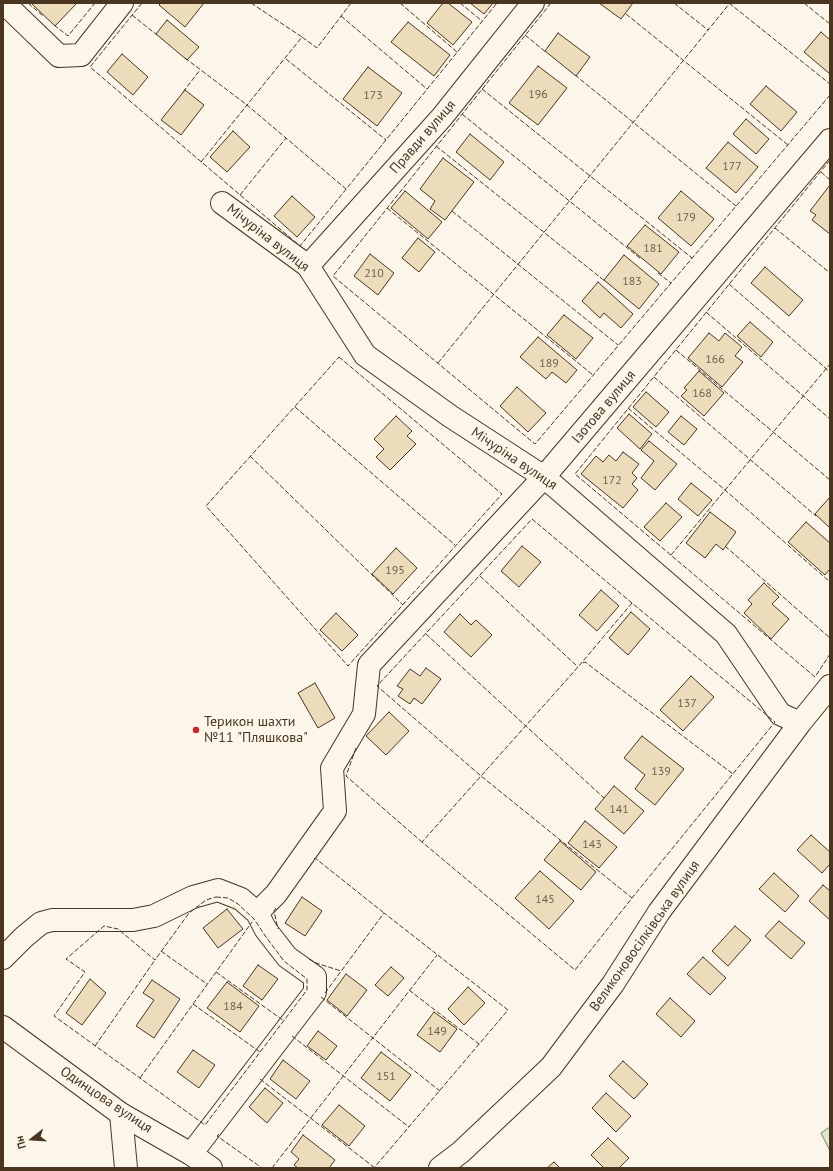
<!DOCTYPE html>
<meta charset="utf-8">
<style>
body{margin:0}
#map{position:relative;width:833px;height:1171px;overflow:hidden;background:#fbf6e9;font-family:"PT Sans",sans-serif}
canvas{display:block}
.frame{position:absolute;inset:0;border:4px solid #4a3520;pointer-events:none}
.north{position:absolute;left:12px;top:1119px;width:40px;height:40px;-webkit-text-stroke:3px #fbf6e9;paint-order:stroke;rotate:253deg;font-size:11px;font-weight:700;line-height:16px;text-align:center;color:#4a3520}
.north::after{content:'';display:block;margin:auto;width:14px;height:18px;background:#4a3520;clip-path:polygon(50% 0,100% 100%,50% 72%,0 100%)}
</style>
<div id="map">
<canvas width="833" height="1171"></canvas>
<div class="frame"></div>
<div class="north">Пн</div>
</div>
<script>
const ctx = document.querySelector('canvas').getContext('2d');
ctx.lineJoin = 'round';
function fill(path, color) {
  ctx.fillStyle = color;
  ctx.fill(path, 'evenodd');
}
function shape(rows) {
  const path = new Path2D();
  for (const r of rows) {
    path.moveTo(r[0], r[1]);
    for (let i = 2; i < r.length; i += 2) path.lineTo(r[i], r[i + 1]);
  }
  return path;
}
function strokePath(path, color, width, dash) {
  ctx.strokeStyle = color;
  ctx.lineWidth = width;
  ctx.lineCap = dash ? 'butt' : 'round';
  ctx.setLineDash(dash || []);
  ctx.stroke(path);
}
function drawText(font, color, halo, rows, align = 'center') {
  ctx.font = font + ' "PT Sans",sans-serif';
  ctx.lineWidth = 3;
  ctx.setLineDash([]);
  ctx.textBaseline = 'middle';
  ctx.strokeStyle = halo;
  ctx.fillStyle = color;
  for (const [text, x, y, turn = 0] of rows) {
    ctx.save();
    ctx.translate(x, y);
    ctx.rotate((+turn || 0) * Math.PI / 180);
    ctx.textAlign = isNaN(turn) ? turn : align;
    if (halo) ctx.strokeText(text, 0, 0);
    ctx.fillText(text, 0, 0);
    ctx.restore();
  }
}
const green = shape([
 [830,1127,830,1151,821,1133,830,1127]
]);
fill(green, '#dce7d0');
strokePath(green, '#887966', 1);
const building = shape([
 [31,3,77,3,55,26,31,3],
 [161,3,204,3,185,27,159,5,161,3],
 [443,3,448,3,472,22,453,45,427,23,443,3],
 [470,3,493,3,484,14,470,3],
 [599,3,633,3,621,19,599,3],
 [167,20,199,47,187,60,156,34,167,20],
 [408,22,450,55,434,76,391,42,408,22],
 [821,32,830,40,830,74,804,52,821,32],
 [558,33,590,57,576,76,545,51,558,33],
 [122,54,148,77,133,95,107,72,122,54],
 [538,66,567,88,538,125,509,103,538,66],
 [368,67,402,93,377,126,343,99,368,67],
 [766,86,797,112,781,131,750,104,766,86],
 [185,90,204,105,181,135,161,120,185,90],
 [746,119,769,139,756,154,733,134,746,119],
 [233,131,250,147,227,172,210,157,233,131],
 [470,134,504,162,490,180,456,152,470,134],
 [728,142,758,167,736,193,706,168,728,142],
 [443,158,474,182,445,220,430,209,435,201,420,189,443,158],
 [830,185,830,234,812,220,816,215,810,211,830,185],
 [405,191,442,222,428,239,391,208,405,191],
 [681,191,714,219,691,246,658,218,681,191],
 [292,196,315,217,297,237,274,216,292,196],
 [645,225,679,252,661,274,627,246,645,225],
 [418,238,435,252,419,272,402,258,418,238],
 [370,254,394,273,378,295,354,276,370,254],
 [624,255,659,284,639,309,604,280,624,255],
 [765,267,803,300,789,316,751,283,765,267],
 [598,282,633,314,621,328,604,313,600,318,582,301,598,282],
 [564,315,593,338,576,359,547,335,564,315],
 [750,322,773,342,761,357,737,336,750,322],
 [709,333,719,341,725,333,742,347,735,356,743,362,722,387,688,358,709,333],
 [538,337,577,370,566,383,552,372,546,379,520,357,538,337],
 [699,371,724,393,704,416,681,396,687,390,684,388,699,371],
 [517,387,546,413,528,432,500,406,517,387],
 [646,392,669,412,656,427,633,407,646,392],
 [629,414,652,434,640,449,617,428,629,414],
 [396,416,412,431,407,436,416,444,390,470,376,457,384,449,374,439,396,416],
 [681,416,697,429,684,445,668,432,681,416],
 [649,441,677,464,655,490,641,478,654,461,641,450,649,441],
 [623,452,639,464,632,473,637,478,632,484,638,490,623,508,581,474,596,456,603,462,609,455,616,461,623,452],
 [691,483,712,500,698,516,678,499,691,483],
 [830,497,830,528,815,514,830,497],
 [666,503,682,517,660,541,644,527,666,503],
 [710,512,736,532,723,550,716,544,705,558,686,543,710,512],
 [806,522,830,543,830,569,825,575,788,542,806,522],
 [522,546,541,562,519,587,501,571,522,546],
 [396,548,417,568,393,594,372,574,396,548],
 [764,583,779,597,772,604,789,619,771,639,744,613,752,604,748,600,764,583],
 [601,590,619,606,597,631,579,615,601,590],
 [631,612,650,629,628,655,609,638,631,612],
 [336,613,358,635,342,651,320,630,336,613],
 [460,614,471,625,476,620,492,635,471,657,444,632,460,614],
 [426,668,441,679,422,704,414,698,410,704,398,696,403,689,397,686,410,669,420,676,426,668],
 [691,676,714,697,683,731,660,710,691,676],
 [315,683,335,718,318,728,298,693,315,683],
 [389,712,409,731,386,755,366,736,389,712],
 [642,736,684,769,655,805,635,789,645,775,624,758,642,736],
 [614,786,644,811,624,834,595,809,614,786],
 [585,821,617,847,599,868,568,843,585,821],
 [811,835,830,852,830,864,822,873,797,850,811,835],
 [560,841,596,872,581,890,544,860,560,841],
 [540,871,574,901,549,929,515,898,540,871],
 [774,873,799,896,785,912,759,889,774,873],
 [823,885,830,891,830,920,809,901,823,885],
 [302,897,322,911,305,936,285,923,302,897],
 [227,909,243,929,218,948,203,928,227,909],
 [779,921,805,943,791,959,765,936,779,921],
 [735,926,751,940,728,966,712,951,735,926],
 [703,957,726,978,710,995,687,974,703,957],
 [258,965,278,979,262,1000,243,986,258,965],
 [391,967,404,978,388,996,375,985,391,967],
 [346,974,367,990,347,1016,327,1000,346,974],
 [90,979,106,993,82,1025,66,1013,90,979],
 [152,980,180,999,154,1038,136,1026,154,1000,143,993,152,980],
 [227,982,259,1006,240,1032,207,1008,227,982],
 [468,987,485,1003,464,1025,448,1009,468,987],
 [670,998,695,1021,681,1037,656,1014,670,998],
 [434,1012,457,1029,440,1052,417,1035,434,1012],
 [318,1031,337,1046,326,1060,307,1046,318,1031],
 [193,1050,215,1065,199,1088,177,1072,193,1050],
 [381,1052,411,1075,390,1101,361,1078,381,1052],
 [283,1060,310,1081,296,1099,270,1079,283,1060],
 [623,1061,648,1084,634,1099,609,1076,623,1061],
 [265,1088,283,1103,267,1123,249,1107,265,1088],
 [606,1093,631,1116,616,1132,592,1108,606,1093],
 [339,1105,365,1126,349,1146,322,1125,339,1105],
 [303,1135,335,1160,329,1168,298,1168,294,1165,299,1159,291,1152,303,1135],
 [608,1138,629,1158,619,1168,604,1168,591,1155,608,1138],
 [554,1162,560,1168,547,1168,554,1162]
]);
fill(building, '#ecdcbc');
strokePath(building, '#4a3520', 1);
const minor = shape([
 [4,3,59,56,81,55,122,3],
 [222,203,308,266,365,355,450,416,544,477,726,634,780,714,800,723],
 [308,266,442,117,533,3],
 [3,958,24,937,41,923,52,920,133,920,154,916,193,897,218,890,241,899,257,913],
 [121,1114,126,1168],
 [191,1154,315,992,315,977,287,957,266,930,257,913,276,894,335,811,332,768,364,714,369,665,544,477,830,140],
 [440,1168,461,1152,551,1067,613,984,659,912,800,723,830,686]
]);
const major = shape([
 [3,1027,121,1114,191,1154,211,1168]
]);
strokePath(minor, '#4a3520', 24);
strokePath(major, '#4a3520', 24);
strokePath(minor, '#fbf6e9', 22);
strokePath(major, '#fbf6e9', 22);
strokePath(shape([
 [28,3,43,16],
 [142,3,90,67,300,246,497,3],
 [251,3,302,37],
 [400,3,457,52],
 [460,3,482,21],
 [551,3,333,276,535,444,830,95],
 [674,3,708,30],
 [729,3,830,84],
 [804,3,830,24],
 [626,14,788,145],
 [132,15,157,35],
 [341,16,427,89],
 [54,25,68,36,95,3],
 [525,35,547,53],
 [185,58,247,105,346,189],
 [286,59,386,140],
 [575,75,736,206],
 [482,89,692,258],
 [183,92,200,70],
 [462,114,641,259],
 [436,146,606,282],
 [830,160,575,474,815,677,830,654],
 [201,162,302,37,317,48,351,3],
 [821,172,830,180],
 [240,195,286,138],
 [387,208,593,375],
 [452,211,618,345],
 [775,228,830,273],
 [658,273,671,283],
 [729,284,830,372],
 [706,312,830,419],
 [676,350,830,480],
 [339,357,502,494,348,666,206,506,339,357],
 [438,363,730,3],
 [654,377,816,516],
 [295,407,455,545],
 [628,408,725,490,830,582],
 [250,456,403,605],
 [725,546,830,638],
 [671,555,830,364],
 [480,576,578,667],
 [632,603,578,667,481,776,422,842,575,970,632,898,775,722,632,603,532,519,377,686,481,776,632,898],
 [426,634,604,798],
 [583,663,585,662,733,774],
 [356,748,346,776,422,842],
 [314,859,315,858,384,913],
 [216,897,228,898,238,904,254,919,266,937,284,961,307,979,307,990,205,1125,54,1016,85,972,66,959,104,926,118,929,155,960,189,913,206,900,216,897],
 [276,908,274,911,278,929],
 [161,951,207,984],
 [309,959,316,963,341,971],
 [216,972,284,1021],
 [409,990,479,1044],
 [325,993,384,913,508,1010,374,1168],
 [321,997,440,1091],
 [193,1004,260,1052],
 [292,1036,409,1127],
 [95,1046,155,960],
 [140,1078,252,922],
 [260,1079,375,1168],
 [219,1134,217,1136,262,1168],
 [272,1168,437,955]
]), '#4a3520', 1, [5, 2]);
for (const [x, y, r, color] of [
 [196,730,4,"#c62828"]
]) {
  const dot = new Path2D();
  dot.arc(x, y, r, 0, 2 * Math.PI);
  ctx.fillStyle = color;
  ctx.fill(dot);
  strokePath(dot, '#fbf6e9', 1.5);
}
drawText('12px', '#725f47', null, [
 ["196",538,95],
 ["173",373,96],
 ["177",732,167],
 ["179",686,218],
 ["181",653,249],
 ["210",374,274],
 ["183",632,282],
 ["166",715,360],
 ["189",549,364],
 ["168",702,394],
 ["172",612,481],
 ["195",395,571],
 ["137",687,704],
 ["139",661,772],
 ["141",619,810],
 ["143",592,845],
 ["145",545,900],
 ["184",233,1007],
 ["149",437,1032],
 ["151",386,1077]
]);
drawText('14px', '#4a3520', '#fbf6e9', [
 ["Правди вулиця",423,137,-49],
 ["Мічуріна вулиця",268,238,38],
 ["Ізотова вулиця",604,407,-50],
 ["Мічуріна вулиця",514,459,34],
 ["Великоновосілківська вулиця",645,936,-55],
 ["Одинцова вулиця",106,1100,34]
]);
drawText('14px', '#4a3520', '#fbf6e9', [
 ["Терикон шахти",204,722],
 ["№11 \"Пляшкова\"",204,738]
], 'left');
</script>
